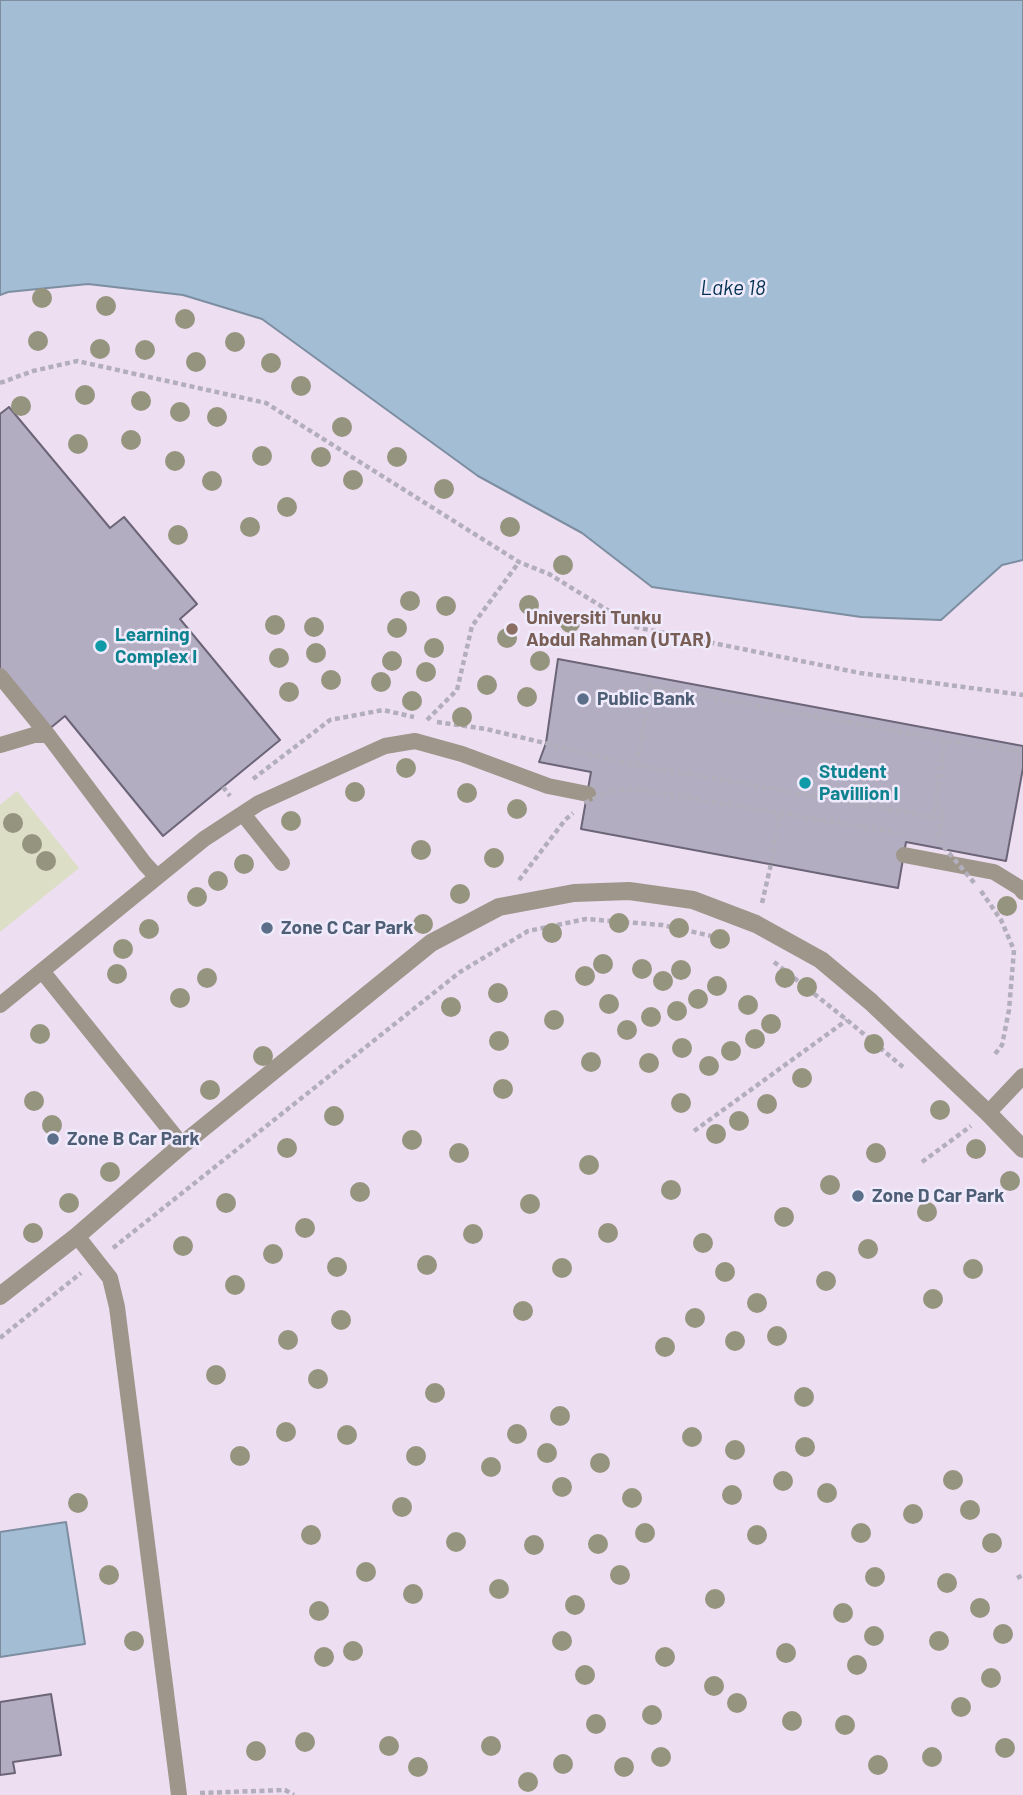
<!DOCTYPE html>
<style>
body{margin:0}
canvas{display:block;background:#f0ebfc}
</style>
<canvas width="1023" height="1795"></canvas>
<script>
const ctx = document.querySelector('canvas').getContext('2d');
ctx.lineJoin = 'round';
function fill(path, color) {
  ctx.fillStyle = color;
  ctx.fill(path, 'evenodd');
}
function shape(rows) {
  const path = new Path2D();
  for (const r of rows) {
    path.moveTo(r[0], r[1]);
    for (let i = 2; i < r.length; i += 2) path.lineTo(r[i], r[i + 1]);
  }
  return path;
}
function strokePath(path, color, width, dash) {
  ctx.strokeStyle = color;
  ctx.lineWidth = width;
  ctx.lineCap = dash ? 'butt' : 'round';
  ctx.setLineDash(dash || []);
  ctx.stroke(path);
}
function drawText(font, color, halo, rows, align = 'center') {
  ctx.font = font + ' Barlow,sans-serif';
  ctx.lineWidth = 5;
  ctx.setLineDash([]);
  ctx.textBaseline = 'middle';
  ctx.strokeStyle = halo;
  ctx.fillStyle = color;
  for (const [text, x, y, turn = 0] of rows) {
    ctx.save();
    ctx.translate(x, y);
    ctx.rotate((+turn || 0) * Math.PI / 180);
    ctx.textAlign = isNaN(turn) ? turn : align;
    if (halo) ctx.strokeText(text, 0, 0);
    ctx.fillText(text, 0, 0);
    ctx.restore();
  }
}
fill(shape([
 [0,0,1023,0,1023,1795,0,1795]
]), '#eedef1');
fill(shape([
 [17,791,79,868,0,932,0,805]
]), '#dcdec5');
const water = shape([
 [0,0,1023,0,1023,560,1002,565,941,620,861,617,652,587,582,533,478,476,262,319,183,295,88,284,8,292,0,295,0,0],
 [66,1522,85,1644,0,1657,0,1532,66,1522]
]);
fill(water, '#a3bdd5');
strokePath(water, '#7d8ea1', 2);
const building = shape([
 [9,407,110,528,124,517,197,604,180,619,280,740,163,836,65,716,48,730,0,672,0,414,9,407],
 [558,659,1023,746,1023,768,1006,861,906,842,898,888,581,829,591,772,539,762,546,743,558,659],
 [51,1694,61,1755,13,1762,15,1773,0,1775,0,1702,51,1694]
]);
fill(building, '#b3adc1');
strokePath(building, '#6c6578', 2);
strokePath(shape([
 [0,383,33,371,77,361,266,403,519,562,549,574,635,627,860,673,1023,695],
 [427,720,457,690,472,626,519,562],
 [437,722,486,729,637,765,933,817,945,740],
 [637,765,650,686,945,740,1023,752],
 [253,779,330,720,383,710,414,717],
 [223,787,230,796],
 [611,791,636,789,900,833],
 [936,804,943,805,938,840,937,840],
 [519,880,565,820,573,813],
 [981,891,1001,920,1014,950,1009,1010,1002,1045,995,1054],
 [762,903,771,864,779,813],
 [774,962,847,1020,903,1067],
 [694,1131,847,1020],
 [922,1162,971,1126],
 [113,1248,460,972,528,931,586,919,662,925,725,939],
 [0,1338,81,1273],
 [1017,1578,1023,1575],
 [200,1793,285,1790,294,1795]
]), '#b2aebc', 4.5, [5, 3.5]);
strokePath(shape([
 [0,676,48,735,145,864,157,877],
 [0,745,34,735,48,735],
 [243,814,282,863],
 [904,855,994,872,1020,888,1023,892],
 [42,971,182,1145],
 [0,1005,204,839,259,803,385,746,415,741,462,754,548,786,588,794],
 [988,1113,1023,1076],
 [77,1236,110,1278,117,1307,179,1795]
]), '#9e968a', 16);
strokePath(shape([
 [0,1296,77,1236,182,1145,431,943,499,907,574,893,629,891,693,900,756,924,821,960,871,1002,988,1113,1023,1149]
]), '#9e968a', 18);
strokePath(shape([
 [585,803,611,791],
 [938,840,976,885]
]), '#b2aebc', 4.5, [5, 3.5]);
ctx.fillStyle = '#95947e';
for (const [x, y] of [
 [42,298],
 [106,306],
 [185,319],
 [38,341],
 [235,342],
 [100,349],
 [145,350],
 [196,362],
 [271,363],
 [301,386],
 [85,395],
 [141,401],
 [21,406],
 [180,412],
 [217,417],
 [342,427],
 [131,440],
 [78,444],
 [262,456],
 [321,457],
 [397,457],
 [175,461],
 [353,480],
 [212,481],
 [444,489],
 [287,507],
 [250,527],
 [510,527],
 [178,535],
 [563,565],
 [410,601],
 [529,605],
 [446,606],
 [570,623],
 [275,625],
 [314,627],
 [397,628],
 [507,638],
 [434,648],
 [316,653],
 [279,658],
 [392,661],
 [540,661],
 [426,672],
 [331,680],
 [381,682],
 [487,685],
 [289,692],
 [527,697],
 [412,701],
 [462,717],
 [406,768],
 [355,792],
 [467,793],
 [517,809],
 [291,821],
 [13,823],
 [32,844],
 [421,850],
 [494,858],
 [46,861],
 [244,864],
 [218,881],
 [460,894],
 [197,897],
 [1007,906],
 [619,923],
 [423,924],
 [679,928],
 [149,929],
 [552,933],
 [720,939],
 [123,949],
 [603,964],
 [642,969],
 [681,970],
 [117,974],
 [585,976],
 [207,978],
 [785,978],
 [663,981],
 [717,986],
 [807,987],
 [498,993],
 [180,998],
 [698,999],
 [609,1004],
 [748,1005],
 [451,1007],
 [677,1011],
 [651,1017],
 [554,1020],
 [771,1024],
 [627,1030],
 [40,1034],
 [755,1039],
 [499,1041],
 [874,1044],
 [682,1048],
 [731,1051],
 [263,1056],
 [591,1062],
 [649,1063],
 [709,1066],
 [802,1078],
 [503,1089],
 [210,1090],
 [34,1101],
 [681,1103],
 [767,1104],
 [940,1110],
 [334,1116],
 [739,1121],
 [52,1125],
 [716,1134],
 [412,1140],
 [287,1148],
 [976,1149],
 [459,1153],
 [876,1153],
 [589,1165],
 [110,1172],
 [1010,1181],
 [830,1185],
 [671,1190],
 [360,1192],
 [69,1203],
 [226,1203],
 [530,1204],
 [927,1212],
 [784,1217],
 [305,1228],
 [33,1233],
 [608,1233],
 [473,1234],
 [703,1243],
 [183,1246],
 [868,1249],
 [273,1254],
 [427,1265],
 [337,1267],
 [562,1268],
 [973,1269],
 [725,1272],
 [826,1281],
 [235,1285],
 [933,1299],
 [757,1303],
 [523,1311],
 [695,1318],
 [341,1320],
 [777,1336],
 [288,1340],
 [735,1341],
 [665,1347],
 [216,1375],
 [318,1379],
 [435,1393],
 [804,1397],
 [560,1416],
 [286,1432],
 [517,1434],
 [347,1435],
 [692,1437],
 [805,1447],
 [735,1450],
 [547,1453],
 [240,1456],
 [416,1456],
 [600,1463],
 [491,1467],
 [953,1480],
 [783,1481],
 [562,1487],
 [827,1493],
 [732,1495],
 [632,1498],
 [78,1503],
 [402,1507],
 [970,1510],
 [913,1514],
 [645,1533],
 [861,1533],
 [311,1535],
 [757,1535],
 [456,1542],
 [992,1543],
 [598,1544],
 [534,1545],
 [366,1572],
 [109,1575],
 [620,1575],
 [875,1577],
 [947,1583],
 [499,1589],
 [413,1594],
 [715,1599],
 [575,1605],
 [980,1608],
 [319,1611],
 [843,1613],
 [1003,1634],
 [874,1636],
 [134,1641],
 [562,1641],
 [939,1641],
 [353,1651],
 [786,1653],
 [324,1657],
 [665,1657],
 [857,1665],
 [585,1675],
 [991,1678],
 [714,1686],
 [737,1703],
 [961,1707],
 [652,1715],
 [792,1721],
 [596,1724],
 [845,1725],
 [305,1742],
 [389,1746],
 [491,1746],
 [1005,1748],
 [256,1751],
 [661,1757],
 [932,1757],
 [563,1764],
 [878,1765],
 [418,1767],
 [624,1767],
 [528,1782]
]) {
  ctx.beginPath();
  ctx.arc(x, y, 10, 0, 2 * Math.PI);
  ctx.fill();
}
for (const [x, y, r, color] of [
 [512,629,7,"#8d6e63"],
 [101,646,7,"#0f9aa8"],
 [583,699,7,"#5c6f8a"],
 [805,783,7,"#0f9aa8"],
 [267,928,7,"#5c6f8a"],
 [53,1139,7,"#5c6f8a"],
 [858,1196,7,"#5c6f8a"]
]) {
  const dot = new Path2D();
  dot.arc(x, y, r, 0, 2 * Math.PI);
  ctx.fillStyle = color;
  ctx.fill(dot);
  strokePath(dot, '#f0ebfc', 2.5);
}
drawText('bold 19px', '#785e54', '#f0ebfc', [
 ["Universiti Tunku",526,618],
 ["Abdul Rahman (UTAR)",526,640]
], 'left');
drawText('bold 19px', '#0d838f', '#f0ebfc', [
 ["Learning",115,635],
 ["Complex I",115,657],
 ["Student",819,772],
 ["Pavillion I",819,794]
], 'left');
drawText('bold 19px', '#4e5e75', '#f0ebfc', [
 ["Public Bank",597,699],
 ["Zone C Car Park",281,928],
 ["Zone B Car Park",67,1139],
 ["Zone D Car Park",872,1196]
], 'left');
drawText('italic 21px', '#043151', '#f0ebfc', [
 ["Lake 18",733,288]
]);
</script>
